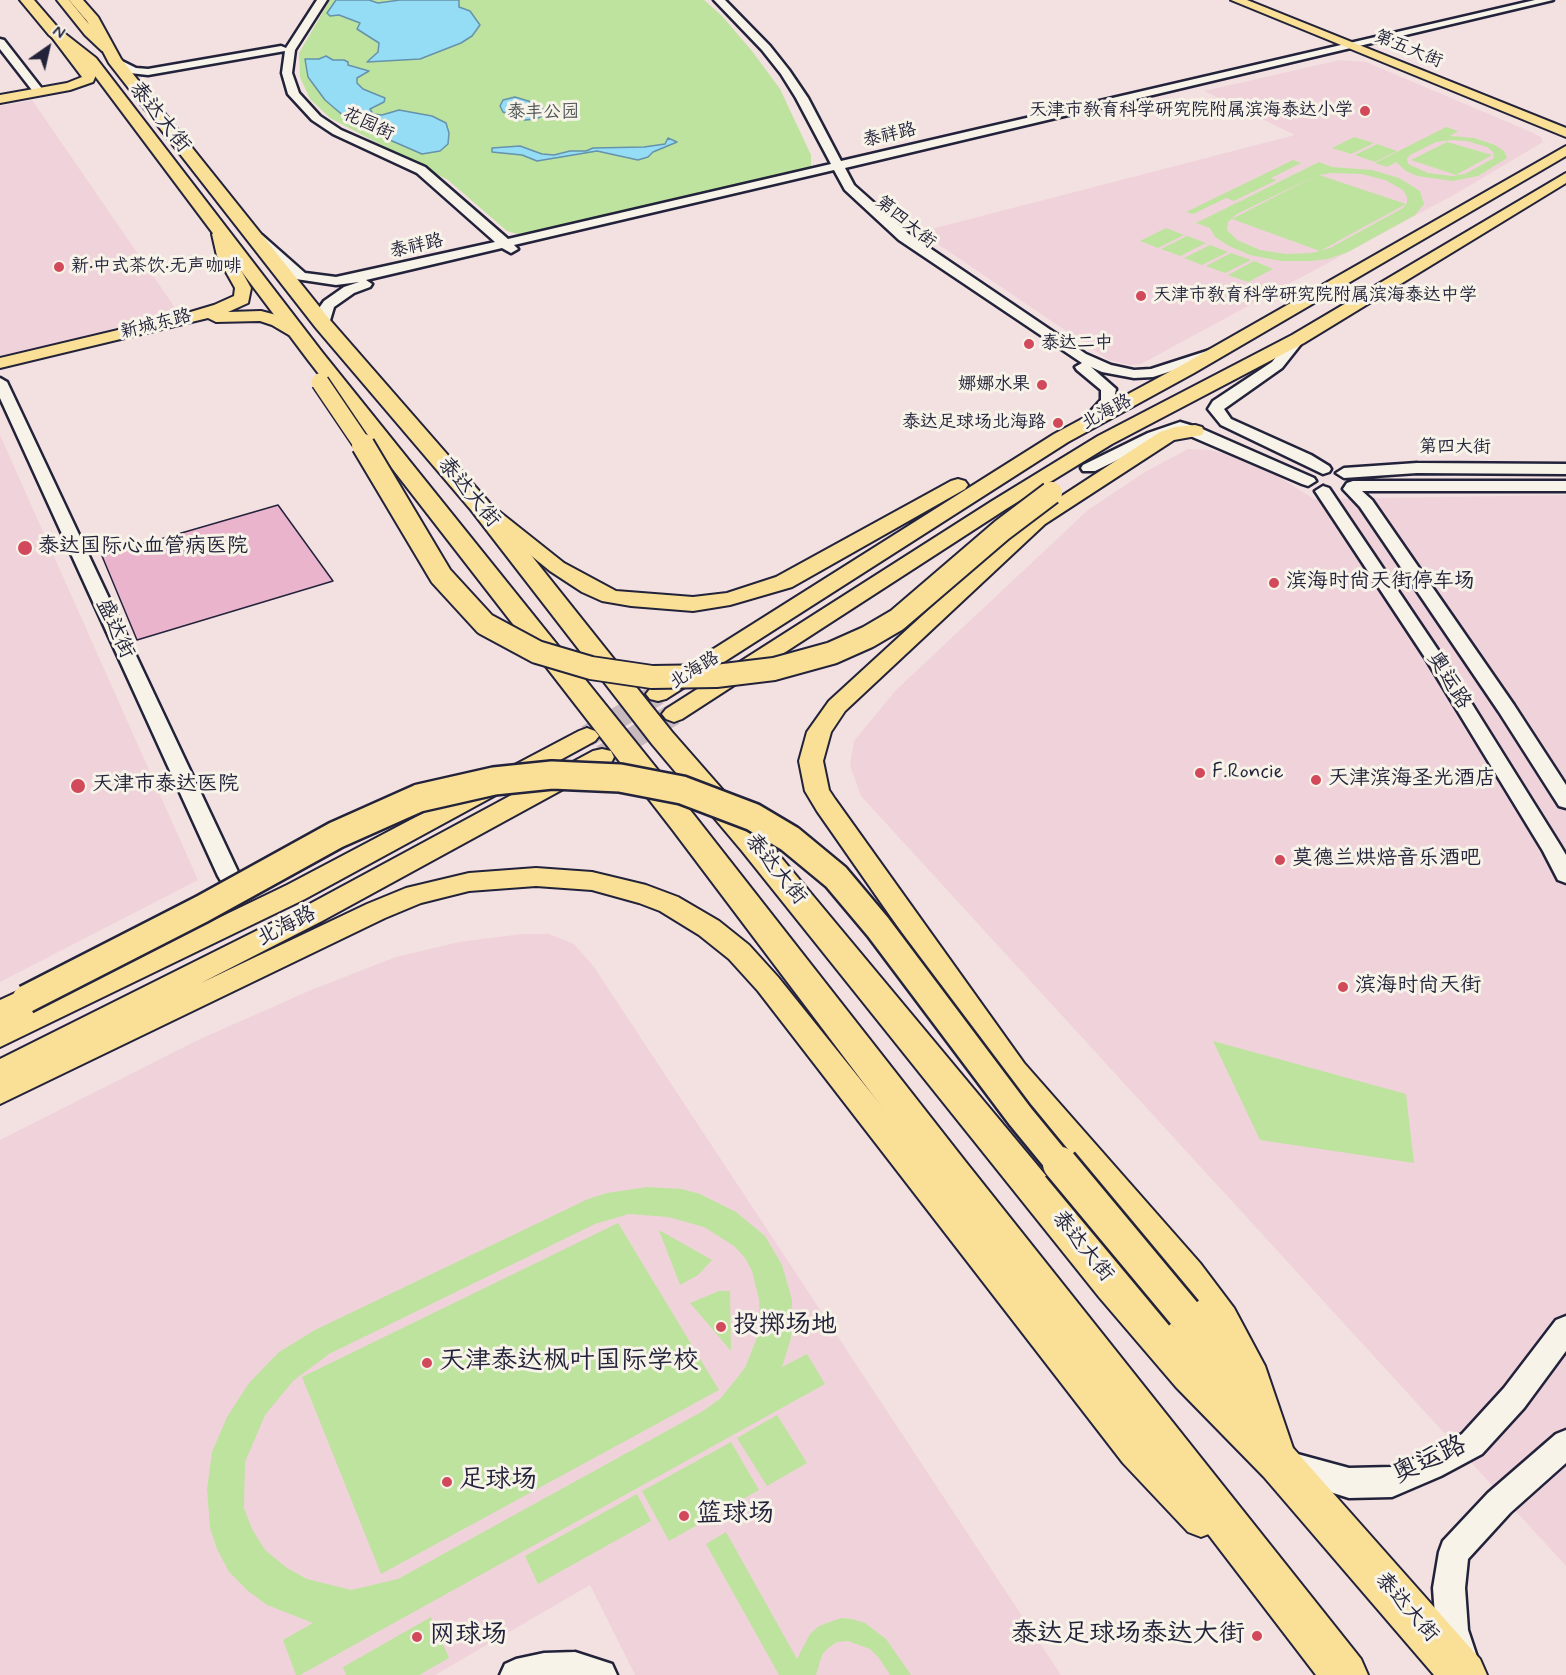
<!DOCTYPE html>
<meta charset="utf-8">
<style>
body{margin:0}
#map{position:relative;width:1566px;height:1675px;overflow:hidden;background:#f3e0e0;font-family:Mynerve,sans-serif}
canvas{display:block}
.north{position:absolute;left:18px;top:18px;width:60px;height:60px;-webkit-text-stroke:4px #f7f3e8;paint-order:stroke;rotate:34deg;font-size:16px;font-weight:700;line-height:24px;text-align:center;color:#22223b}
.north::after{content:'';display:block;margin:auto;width:21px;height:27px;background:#22223b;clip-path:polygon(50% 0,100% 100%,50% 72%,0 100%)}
</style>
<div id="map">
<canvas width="1566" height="1675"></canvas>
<div class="north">N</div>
</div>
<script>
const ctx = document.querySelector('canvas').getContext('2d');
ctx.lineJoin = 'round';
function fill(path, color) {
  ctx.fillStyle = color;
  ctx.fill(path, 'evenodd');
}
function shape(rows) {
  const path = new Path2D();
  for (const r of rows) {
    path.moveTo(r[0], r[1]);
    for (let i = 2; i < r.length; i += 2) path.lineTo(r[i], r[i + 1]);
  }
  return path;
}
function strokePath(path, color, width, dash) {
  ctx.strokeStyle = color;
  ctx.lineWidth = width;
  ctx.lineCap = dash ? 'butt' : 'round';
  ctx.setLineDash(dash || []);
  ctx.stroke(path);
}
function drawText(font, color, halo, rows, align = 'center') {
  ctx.font = font + ' Mynerve,"LXGW WenKai TC",sans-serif';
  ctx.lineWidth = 6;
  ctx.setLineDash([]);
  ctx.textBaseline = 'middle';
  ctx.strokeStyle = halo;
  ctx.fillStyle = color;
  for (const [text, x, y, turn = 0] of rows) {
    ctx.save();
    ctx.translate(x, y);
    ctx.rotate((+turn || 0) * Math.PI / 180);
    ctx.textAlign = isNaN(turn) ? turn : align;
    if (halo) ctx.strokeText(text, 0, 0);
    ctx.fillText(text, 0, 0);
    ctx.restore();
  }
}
fill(shape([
 [1340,60,1366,62,1531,132,1541,137,1543,142,1457,193,1141,364,1130,365,1109,360,920,232,1295,135,1204,91],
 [32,100,180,315,0,356,0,106],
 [0,435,198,880,0,982],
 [1188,449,1209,450,1232,455,1279,477,1314,499,1566,495,1566,1566,861,796,850,765,854,741,896,690,1088,510,1145,472],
 [522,934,549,934,574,944,594,967,1061,1675,635,1675,590,1585,435,1675,0,1675,0,1140,198,1040,311,990,396,957,459,942]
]), '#f0d3da');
fill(shape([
 [330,0,704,0,722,16,752,51,780,89,811,155,811,167,538,231,518,234,507,231,448,180,330,118,310,99,300,77,299,53],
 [1446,127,1458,131,1450,136,1474,138,1495,145,1504,151,1507,158,1478,176,1453,181,1417,176,1406,171,1396,162,1387,167,1375,163],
 [1452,140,1467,141,1487,147,1493,152,1494,158,1465,174,1452,176,1428,173,1408,164,1407,159,1410,155,1436,142],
 [1354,137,1374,143,1351,154,1332,148],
 [1447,142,1492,155,1456,175,1411,160],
 [1377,144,1397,151,1375,162,1355,155],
 [1293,160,1301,163,1271,178,1277,180,1234,201,1226,198,1193,214,1186,212],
 [1319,162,1332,167,1372,170,1399,178,1420,191,1424,204,1415,215,1348,252,1328,259,1311,261,1281,261,1250,255,1229,246,1215,237,1210,228,1196,223],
 [1332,173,1362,174,1385,180,1403,190,1407,197,1407,203,1403,208,1330,248,1312,253,1286,254,1260,250,1237,240,1227,230,1228,222,1237,214,1317,175,1232,219,1320,251,1406,204,1319,175],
 [1166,228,1184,235,1158,248,1140,241],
 [1187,236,1206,243,1180,256,1161,249],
 [1210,245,1228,252,1202,265,1184,258],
 [1231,253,1251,260,1225,273,1206,266],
 [1254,261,1273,269,1248,282,1228,275],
 [1213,1041,1406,1094,1414,1163,1260,1140],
 [647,1187,682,1189,700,1194,736,1212,765,1236,782,1265,792,1300,791,1338,782,1367,807,1354,825,1384,300,1675,296,1675,283,1640,313,1623,267,1605,248,1591,229,1572,217,1549,210,1528,207,1489,212,1452,227,1417,249,1383,279,1352,315,1330,588,1199,607,1193],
 [629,1214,668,1217,704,1227,734,1246,745,1258,752,1271,759,1299,760,1330,745,1368,721,1398,703,1411,398,1579,351,1590,307,1579,287,1568,265,1550,252,1529,244,1508,245,1462,265,1415,293,1381,329,1354,595,1224],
 [618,1223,719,1390,381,1574,302,1377],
 [659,1230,712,1260,698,1275,680,1285],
 [719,1291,730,1291,731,1351,690,1303],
 [777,1415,807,1463,767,1486,737,1438],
 [731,1442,759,1490,669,1541,642,1491],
 [637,1494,651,1521,538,1584,525,1556],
 [726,1532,797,1659,810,1634,819,1626,841,1618,852,1619,865,1623,886,1639,911,1675,890,1675,879,1658,870,1649,848,1641,837,1642,828,1648,822,1655,816,1675,779,1675,706,1544],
 [431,1617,449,1658,419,1675,346,1675,343,1667]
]), '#bde39e');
const water = shape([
 [336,0,369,0,378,3,400,0,459,0,459,7,470,11,480,25,472,36,461,43,420,59,367,62,378,52,379,43,357,29,360,23,339,15,330,16,327,13,336,0],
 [326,56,333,60,344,60,348,62,348,65,369,71,357,78,357,83,363,89,385,98,384,102,370,109,373,114,382,115,399,110,432,116,446,123,449,133,448,144,440,151,422,154,376,134,346,118,325,100,308,77,305,59,319,59,326,56],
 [515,97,538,104,543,109,544,115,536,119,525,120,503,112,500,106,503,100,515,97],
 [668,138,677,142,653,152,648,157,638,160,597,151,537,161,522,155,492,152,492,148,520,146,542,154,554,155,570,151,586,151,593,148,644,147,665,144,668,138]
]);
fill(water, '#94ddf5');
strokePath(water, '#6692ab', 1.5);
const building = shape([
 [278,505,333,581,137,640,102,556,278,505]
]);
fill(building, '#eab4cd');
strokePath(building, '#22223b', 1.5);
strokePath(shape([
 [587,736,658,694],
 [602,756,674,714]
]), '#c9babf', 22, [22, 10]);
const minor = shape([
 [317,0,327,0,295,50,292,73,299,93,320,116,341,130,425,167,508,239,831,164,796,98,781,74,762,50,714,0,725,0,770,46,789,70,808,98,841,161,1535,0,1553,0,845,168,854,185,909,234,1086,354,1111,365,1134,370,1151,369,1213,349,1220,353,1218,356,1153,377,1134,378,1102,372,1091,367,1116,389,1113,404,1093,426,1088,428,1080,423,1101,400,1101,390,1077,370,1075,367,1082,363,899,240,845,190,834,170,514,245,518,249,511,253,502,248,366,280,372,284,370,287,354,293,334,307,328,327,318,327,316,324,317,311,324,301,344,287,359,282,336,285,296,279,252,241,251,238,252,235,262,235,305,273,336,277,495,242,417,173,333,134,312,120,288,94,282,73,285,51,148,75,130,73,109,60,114,57,136,68,148,69,281,46,286,48,317,0],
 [0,39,4,40,43,90,43,94,35,94,0,49,0,39],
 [1298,335,1305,339,1282,368,1224,409,1231,419,1311,455,1329,466,1331,469,1329,472,1323,474,1221,425,1208,409,1213,401,1272,362,1293,336,1298,335],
 [0,378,7,382,240,876,237,881,229,884,221,881,218,876,0,398,0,378],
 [1180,422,1200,428,1314,478,1316,481,1308,486,1302,484,1181,432,1160,439,1095,471,1083,471,1081,468,1083,465,1148,433,1180,422],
 [1417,463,1566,464,1566,474,1417,473,1344,478,1336,473,1344,468,1417,463],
 [1353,481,1566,481,1566,491,1362,491,1372,500,1514,705,1566,785,1566,808,1559,806,1499,712,1360,507,1343,489,1347,483,1353,481],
 [1323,486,1329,488,1442,656,1560,845,1566,855,1566,883,1558,880,1543,851,1424,656,1315,491,1323,486],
 [1566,1316,1566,1351,1524,1408,1482,1454,1441,1476,1392,1497,1349,1498,1280,1476,1275,1466,1280,1456,1290,1452,1349,1468,1392,1467,1421,1456,1462,1434,1504,1388,1556,1320,1566,1316],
 [1566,1430,1566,1463,1510,1513,1468,1559,1465,1588,1468,1630,1483,1675,1451,1675,1436,1630,1433,1588,1439,1552,1443,1541,1488,1493,1556,1434,1566,1430],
 [575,1652,612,1664,617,1675,500,1675,505,1664,516,1659,544,1653,575,1652]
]);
const major = shape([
 [57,0,69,0,93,29,110,45,112,48,110,51,102,51,85,35,57,0],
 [1231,0,1247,0,1566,128,1566,137,1231,0],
 [54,28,58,29,94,72,96,75,93,82,70,90,0,103,0,95,67,83,82,77,48,32,54,28],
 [1566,146,1566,156,1194,373,1068,442,666,699,658,701,650,699,646,694,650,689,1054,434,1182,365,1566,146],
 [1566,173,1566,183,1304,343,1112,444,1006,509,682,719,674,722,666,719,662,714,666,709,992,501,1098,436,1292,335,1566,173],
 [220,229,228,234,233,256,251,288,248,303,228,312,261,311,284,317,301,327,304,331,301,335,289,335,272,325,260,321,216,322,208,318,0,368,0,358,177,316,214,305,234,296,235,288,217,256,212,234,220,229],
 [1195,425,1202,427,1204,431,1202,435,1174,440,1045,524,845,711,831,732,823,761,829,790,835,799,1024,1063,1200,1263,1234,1308,1265,1366,1295,1454,1290,1466,1277,1471,1264,1466,1252,1433,1238,1429,1172,1324,1167,1313,1172,1302,1184,1298,1188,1300,1004,1079,817,811,805,791,799,761,807,732,829,701,1031,516,1160,432,1175,427,1195,425],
 [958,479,965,481,968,485,965,489,792,587,730,605,693,611,631,606,602,601,582,592,550,571,474,509,477,505,491,505,564,563,616,591,693,597,727,593,776,577,951,481,958,479],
 [587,728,595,731,599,736,595,741,305,899,0,1047,0,1000,26,988,36,991,40,999,36,1006,287,885,579,731,587,728],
 [602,749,611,751,614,757,611,763,322,921,201,983,367,904,406,888,469,873,536,868,592,872,646,885,678,897,719,921,749,945,778,977,1149,1439,1214,1506,1219,1519,1214,1532,1201,1537,1188,1532,1123,1463,758,991,729,959,699,935,660,911,639,903,592,890,536,886,469,891,421,903,385,918,0,1104,0,1059,304,907,593,751,602,749]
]);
const highway = shape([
 [20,0,34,0,59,29,96,58,322,352,694,815,965,1161,1361,1659,1368,1675,1316,1675,939,1183,672,829,308,360,86,64,49,35,20,0],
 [69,0,83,0,98,17,121,59,330,320,487,500,672,732,764,837,1127,1273,1204,1361,1294,1449,1480,1659,1487,1675,1434,1675,1264,1477,1176,1387,1099,1297,742,851,652,744,471,510,316,328,109,63,87,21,69,0]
]);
strokePath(minor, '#22223b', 5);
strokePath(major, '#22223b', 4);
strokePath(highway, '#22223b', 4);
fill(minor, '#f7f3e8');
fill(major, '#fadf96');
fill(highway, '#fadf96');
const majorBridgeFar3 = shape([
 [320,382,364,447]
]);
const majorBridgeFar2 = shape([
 [363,445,441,576,485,624,537,652,591,668,652,677,716,676,774,669,832,653,868,637,897,620,1002,530,1051,493]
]);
const majorBridgeFar1 = shape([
 [26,999,202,909,336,835,419,798,494,781,552,775,620,778,682,790,753,817,790,839,836,877,878,927,1020,1116,1061,1166]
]);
const majorBridge = shape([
 [1060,1164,1184,1313]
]);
strokePath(majorBridgeFar3, '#22223b', 20, []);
strokePath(majorBridgeFar2, '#22223b', 26, []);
strokePath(majorBridgeFar1, '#22223b', 32, []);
strokePath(majorBridge, '#22223b', 39, []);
strokePath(majorBridgeFar3, '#fadf96', 17);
strokePath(majorBridgeFar2, '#fadf96', 22);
strokePath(majorBridgeFar1, '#fadf96', 27);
strokePath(majorBridge, '#fadf96', 34);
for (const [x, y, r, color] of [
 [1365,111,6,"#d1495b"],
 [59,267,6,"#d1495b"],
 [1141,296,6,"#d1495b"],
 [1029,344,6,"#d1495b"],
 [1042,385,6,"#d1495b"],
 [1058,423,6,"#d1495b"],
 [25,548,8,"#d1495b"],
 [1274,583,6,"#d1495b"],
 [1200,773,6,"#d1495b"],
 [1316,780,6,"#d1495b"],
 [78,786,8,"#d1495b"],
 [1280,860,6,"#d1495b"],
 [1343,987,6,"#d1495b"],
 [721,1327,6,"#d1495b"],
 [427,1363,6,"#d1495b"],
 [447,1482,6,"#d1495b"],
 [684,1516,6,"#d1495b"],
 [1257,1636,6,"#d1495b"],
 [417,1637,6,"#d1495b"]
]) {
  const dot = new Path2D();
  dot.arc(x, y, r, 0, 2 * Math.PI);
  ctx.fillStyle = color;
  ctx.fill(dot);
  strokePath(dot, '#f7f3e8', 2);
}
drawText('18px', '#22223b', '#f7f3e8', [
 ["第五大街",1408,50,22],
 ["花园街",368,125,25],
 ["泰祥路",890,136,-13],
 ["第四大街",905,223,39],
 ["泰祥路",417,247,-13],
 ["新城东路",156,325,-14],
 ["北海路",1107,413,-28],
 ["第四大街",1455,448],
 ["北海路",695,671,-32]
]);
drawText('18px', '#22223b', '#f7f3e8', [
 ["天津市教育科学研究院附属滨海泰达小学",1353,111],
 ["新·中式茶饮·无声咖啡",71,267,"left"],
 ["天津市教育科学研究院附属滨海泰达中学",1153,296,"left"],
 ["泰达二中",1041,344,"left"],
 ["娜娜水果",1030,385],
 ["泰达足球场北海路",1046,423]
], 'right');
drawText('18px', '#495254', '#f7f3e8', [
 ["泰丰公园",543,113]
]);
drawText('21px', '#22223b', '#f7f3e8', [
 ["泰达大街",159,118,51],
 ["泰达大街",468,493,50],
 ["盛达街",114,629,65],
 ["奥运路",1448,681,58],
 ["泰达大街",775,870,51],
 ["北海路",287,927,-27],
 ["泰达大街",1082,1247,51],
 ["泰达大街",1406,1608,49]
]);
drawText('21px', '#22223b', '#f7f3e8', [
 ["泰达国际心血管病医院",38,548],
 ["滨海时尚天街停车场",1286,583],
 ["F.Roncie",1212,773],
 ["天津滨海圣光酒店",1328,780],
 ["天津市泰达医院",92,786],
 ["莫德兰烘焙音乐酒吧",1292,860],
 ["滨海时尚天街",1355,987]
], 'left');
drawText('26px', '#22223b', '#f7f3e8', [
 ["投掷场地",733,1327],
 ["天津泰达枫叶国际学校",439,1363],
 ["足球场",459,1482],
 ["篮球场",696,1516],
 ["泰达足球场泰达大街",1245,1636,"right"],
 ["网球场",429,1637]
], 'left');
drawText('26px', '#22223b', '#f7f3e8', [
 ["奥运路",1430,1461,-25]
]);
</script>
